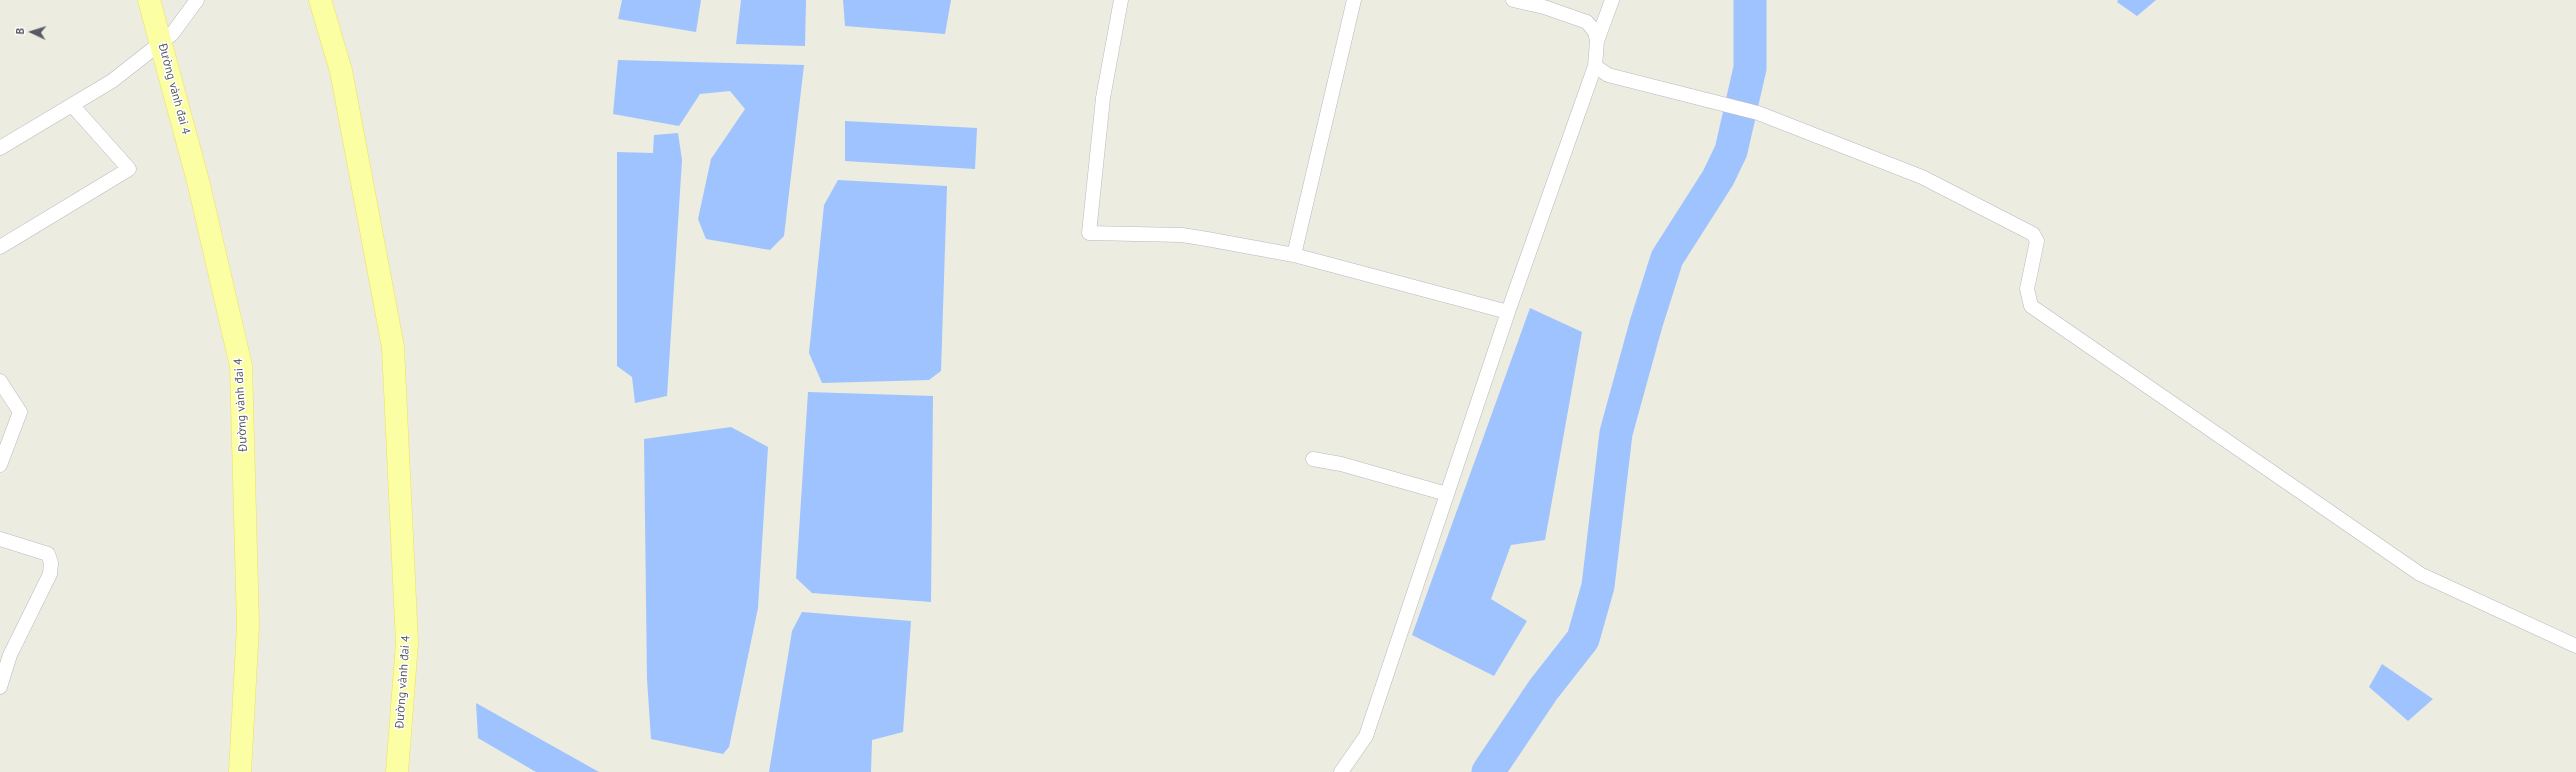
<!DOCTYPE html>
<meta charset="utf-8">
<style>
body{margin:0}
#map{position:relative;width:2576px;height:772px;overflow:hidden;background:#ecece1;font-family:"PT Sans",sans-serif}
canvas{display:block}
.north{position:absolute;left:12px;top:12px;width:40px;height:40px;-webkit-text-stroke:3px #fff;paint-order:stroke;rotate:274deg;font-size:11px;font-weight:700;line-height:16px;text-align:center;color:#595b62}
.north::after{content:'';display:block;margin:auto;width:14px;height:18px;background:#595b62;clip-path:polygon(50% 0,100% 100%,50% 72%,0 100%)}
</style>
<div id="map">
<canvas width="2576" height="772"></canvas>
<div class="north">B</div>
</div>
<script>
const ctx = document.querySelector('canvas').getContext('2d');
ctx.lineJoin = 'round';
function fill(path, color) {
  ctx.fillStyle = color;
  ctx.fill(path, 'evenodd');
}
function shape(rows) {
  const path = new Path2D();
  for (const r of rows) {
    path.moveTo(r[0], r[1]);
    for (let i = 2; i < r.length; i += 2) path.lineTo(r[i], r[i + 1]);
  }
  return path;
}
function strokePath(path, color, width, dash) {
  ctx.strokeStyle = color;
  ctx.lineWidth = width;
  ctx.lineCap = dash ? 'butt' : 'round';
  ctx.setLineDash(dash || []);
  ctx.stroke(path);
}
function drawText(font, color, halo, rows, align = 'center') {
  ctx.font = font + ' "PT Sans",sans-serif';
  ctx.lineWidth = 3;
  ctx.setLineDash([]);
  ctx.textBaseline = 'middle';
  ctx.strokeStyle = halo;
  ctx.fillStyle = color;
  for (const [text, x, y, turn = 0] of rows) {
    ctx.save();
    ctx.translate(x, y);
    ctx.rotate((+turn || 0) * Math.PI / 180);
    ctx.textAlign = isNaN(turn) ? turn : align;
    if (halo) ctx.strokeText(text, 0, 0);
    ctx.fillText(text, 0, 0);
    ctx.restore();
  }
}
fill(shape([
 [622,0,701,0,696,32,618,19],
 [741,0,806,0,805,46,736,44],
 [843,0,951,0,945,34,845,26],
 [2118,0,2156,0,2137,16,2117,2],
 [618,60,804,65,784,236,770,250,706,239,698,219,711,159,745,109,730,91,700,94,679,126,613,114],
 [845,121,977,128,975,169,845,161],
 [678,133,682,160,667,396,635,403,632,377,617,366,617,152,653,153,654,135],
 [838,180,947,186,941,371,929,380,822,383,809,353,824,205],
 [1530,308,1582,332,1545,540,1511,545,1491,599,1527,621,1494,676,1412,635],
 [808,392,933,396,931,602,812,593,796,578],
 [731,427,768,447,758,608,729,747,723,754,651,739,647,679,644,439],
 [802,612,911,621,903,732,872,740,871,772,769,772,792,631],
 [2382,664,2433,699,2408,721,2369,687],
 [476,703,599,772,536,772,478,738]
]), '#9fc3fe');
strokePath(shape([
 [1488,772,1543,690,1583,639,1598,586,1616,433,1646,324,1667,258,1718,178,1731,151,1750,68,1750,0]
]), '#9fc3fe', 33);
const minor = shape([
 [1121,0,1103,98,1089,233,1182,235,1207,239,1294,255,1508,312],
 [1513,0,1544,7,1587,22,1595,32,1597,41,1595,66,1608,75,1758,113,1922,177,2033,234,2037,241,2027,289,2031,306,2420,574,2576,646],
 [1597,41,1612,0],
 [0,148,112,81,172,34,197,0],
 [0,247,129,169,72,105],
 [1294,255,1354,0],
 [0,381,20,412,0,465],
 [1313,459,1341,464,1447,494],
 [0,539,48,554,51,563,50,574,10,655,0,687],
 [1341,772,1366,736,1508,312,1595,66]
]);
const primary = shape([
 [149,0,198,181,241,366,248,626,240,772],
 [320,0,341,71,393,347,407,643,397,772]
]);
strokePath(minor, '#b8b9c0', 15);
strokePath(primary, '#efe156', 23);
strokePath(minor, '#fff', 14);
strokePath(primary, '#fcfea4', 22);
drawText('12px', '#595b62', '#fff', [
 ["Đường vành đai 4",174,89,75],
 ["Đường vành đai 4",241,405,-93],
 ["Đường vành đai 4",403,682,-86]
]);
</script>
